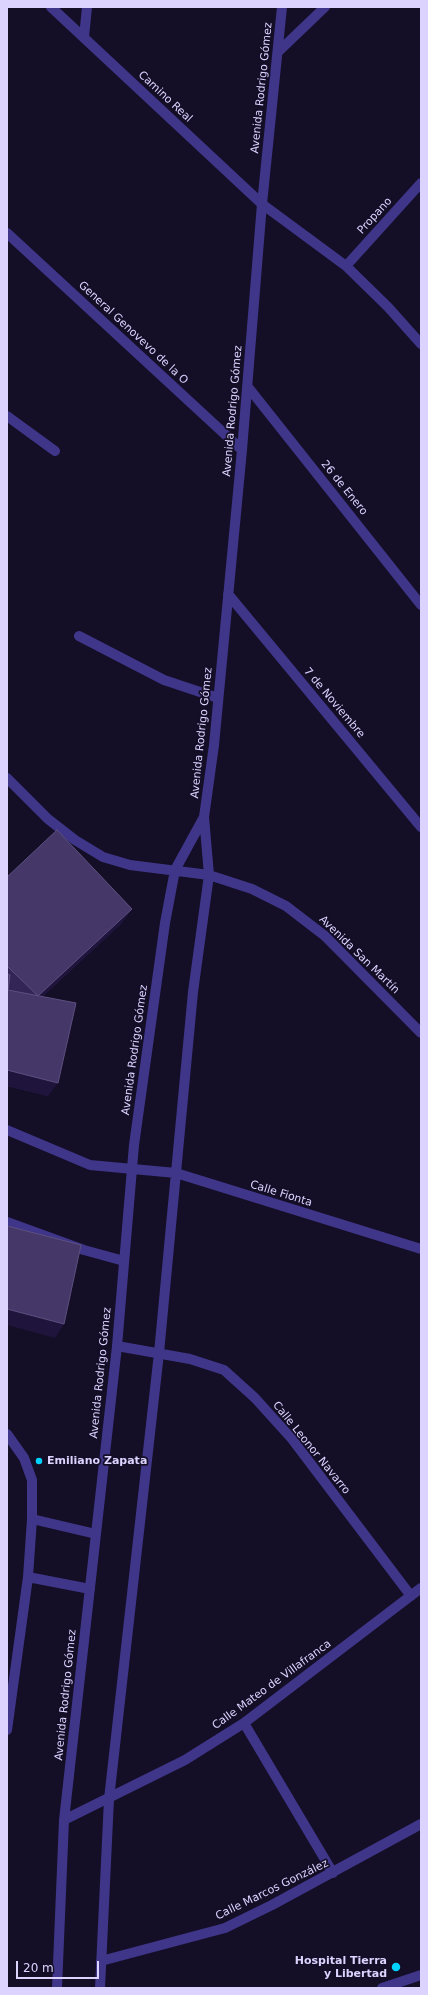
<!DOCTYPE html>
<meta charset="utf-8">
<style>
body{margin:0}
#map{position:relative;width:428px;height:1995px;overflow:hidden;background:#140e27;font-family:"DejaVu Sans",sans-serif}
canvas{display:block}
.frame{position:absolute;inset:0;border:8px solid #dcd3ff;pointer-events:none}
.scale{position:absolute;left:16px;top:1961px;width:83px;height:18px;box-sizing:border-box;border:2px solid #dcd3ff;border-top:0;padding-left:5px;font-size:12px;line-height:14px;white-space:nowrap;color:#dcd3ff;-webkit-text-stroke:3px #140e27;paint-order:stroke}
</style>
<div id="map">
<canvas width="428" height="1995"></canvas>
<div class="frame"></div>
<div class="scale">20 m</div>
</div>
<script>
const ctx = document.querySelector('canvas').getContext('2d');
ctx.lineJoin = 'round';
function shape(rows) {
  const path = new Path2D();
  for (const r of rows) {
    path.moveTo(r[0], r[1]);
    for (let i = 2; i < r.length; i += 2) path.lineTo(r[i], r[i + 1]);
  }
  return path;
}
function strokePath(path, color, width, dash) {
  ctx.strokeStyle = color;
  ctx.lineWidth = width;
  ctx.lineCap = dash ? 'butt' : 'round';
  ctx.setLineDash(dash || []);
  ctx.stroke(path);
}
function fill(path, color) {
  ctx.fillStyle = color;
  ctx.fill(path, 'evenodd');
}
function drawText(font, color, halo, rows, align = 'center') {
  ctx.font = font + ' "DejaVu Sans",sans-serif';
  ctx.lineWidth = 3.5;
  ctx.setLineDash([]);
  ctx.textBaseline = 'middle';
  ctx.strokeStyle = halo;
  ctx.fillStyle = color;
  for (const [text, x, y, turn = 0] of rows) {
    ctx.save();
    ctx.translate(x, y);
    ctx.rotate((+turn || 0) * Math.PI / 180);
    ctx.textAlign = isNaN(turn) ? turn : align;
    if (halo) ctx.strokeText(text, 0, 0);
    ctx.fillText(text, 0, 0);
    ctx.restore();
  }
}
strokePath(shape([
 [51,7,262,204,346,266,388,307,421,344],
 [84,37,87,7],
 [278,52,325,7],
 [7,233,242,450],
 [346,266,421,183],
 [248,387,421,605],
 [7,416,55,451],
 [228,594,421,827],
 [79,636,164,680,218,698],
 [7,778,48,819,75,840,103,857,130,865,209,875,252,889,286,906,325,936,421,1033],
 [7,1130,90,1165,176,1173,421,1249],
 [7,1222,84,1250,124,1261],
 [117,1346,190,1359,224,1370,255,1398,292,1439,411,1596],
 [7,1434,24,1458,32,1480,32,1519,28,1577,7,1730],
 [32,1519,96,1534],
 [28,1577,90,1589],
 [244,1723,333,1873],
 [64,1820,185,1760,244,1723,421,1588],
 [101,1961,225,1928,272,1905,421,1824],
 [57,1988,64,1820,117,1346,134,1145,165,923,175,870,204,817],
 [100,1988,109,1799,159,1353,193,992,209,875,204,817,214,745,242,450,262,204,282,7],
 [382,1988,421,1975]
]), '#3f3689', 10);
fill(shape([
 [7,877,122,923,42,997,48,1096,7,1086]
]), '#332556');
fill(shape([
 [132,909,122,923,28,1010,38,996],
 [7,1070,58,1083,48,1096,7,1086],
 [7,1309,64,1324,55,1338,7,1325]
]), '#1f143b');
const building = shape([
 [57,830,132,909,38,996,7,966,7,877,57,830],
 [7,974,10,975,8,990,76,1003,58,1083,7,1070,7,974],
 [7,1226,81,1245,64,1324,7,1309,7,1226]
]);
fill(building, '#453868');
strokePath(building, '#5d5080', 1);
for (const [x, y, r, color] of [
 [39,1461,4,"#00d1fe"],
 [396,1967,5,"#00d1fe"]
]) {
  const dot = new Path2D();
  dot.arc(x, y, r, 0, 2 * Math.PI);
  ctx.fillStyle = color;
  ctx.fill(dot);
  strokePath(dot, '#140e27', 1.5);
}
drawText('11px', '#dcd3ff', '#140e27', [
 ["Avenida Rodrigo Gómez",262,88,-84],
 ["Camino Real",165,97,43],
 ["Propano",375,216,-48],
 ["General Genovevo de la O",133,333,43],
 ["Avenida Rodrigo Gómez",233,411,-85],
 ["26 de Enero",344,488,51],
 ["7 de Noviembre",334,703,50],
 ["Avenida Rodrigo Gómez",202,733,-84],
 ["Avenida San Martín",359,955,44],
 ["Avenida Rodrigo Gómez",135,1050,-82],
 ["Calle Fionta",281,1194,17],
 ["Avenida Rodrigo Gómez",101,1373,-84],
 ["Calle Leonor Navarro",311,1448,51],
 ["Calle Mateo de Villafranca",272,1685,-36],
 ["Avenida Rodrigo Gómez",66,1695,-84],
 ["Calle Marcos González",272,1890,-26]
]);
drawText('bold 11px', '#dcd3ff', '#140e27', [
 ["Emiliano Zapata",47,1461],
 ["Hospital Tierra",387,1961,"right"],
 ["y Libertad",387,1974,"right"]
], 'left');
</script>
